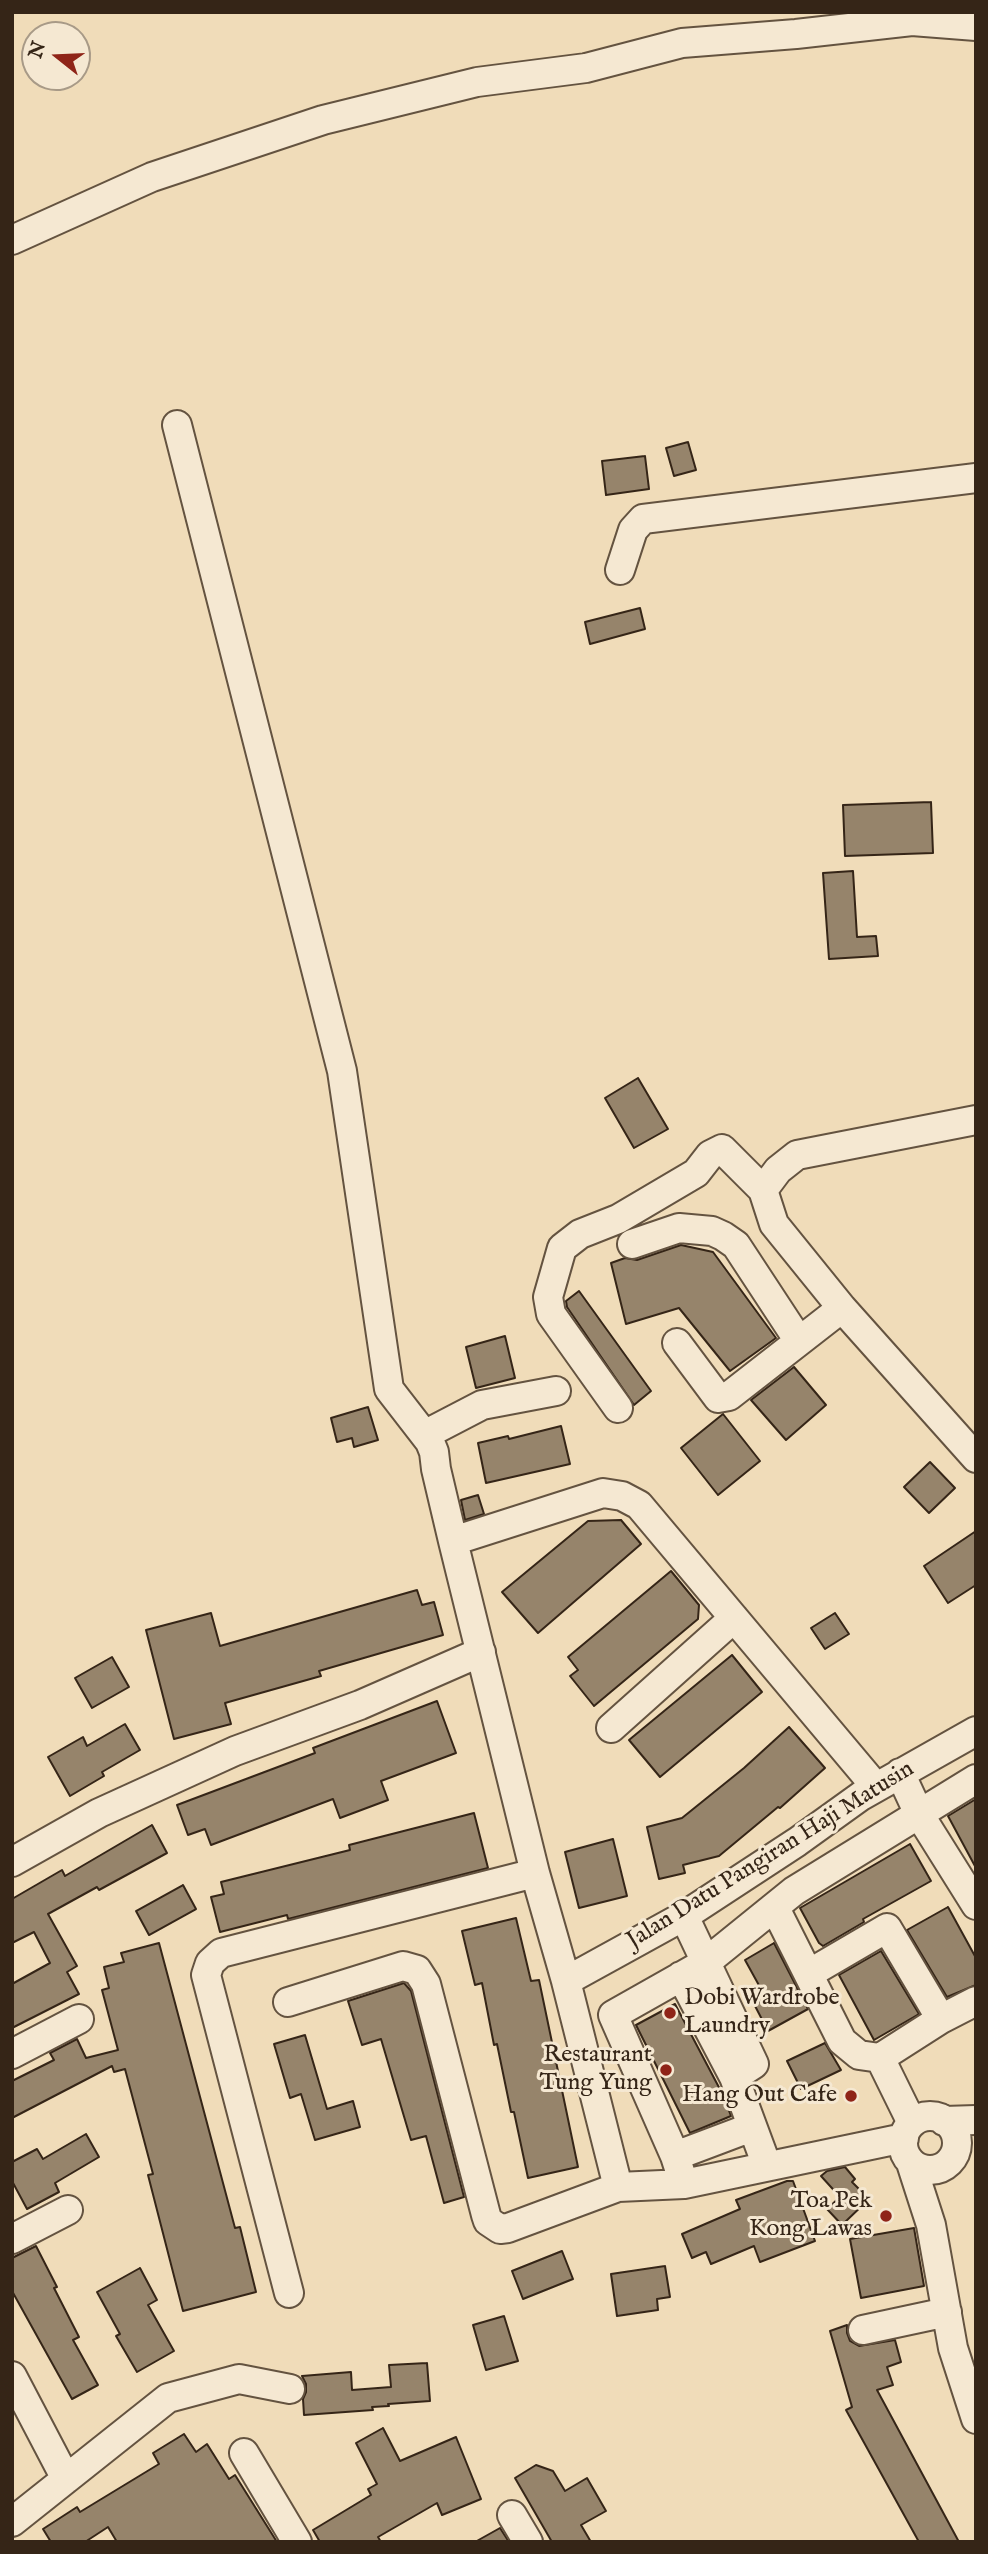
<!DOCTYPE html>
<style>
body{margin:0}
#map{position:relative;width:988px;height:2554px;overflow:hidden;background:#f0dcb9;font-family:"IM FELL English",serif}
canvas{display:block}
.frame{position:absolute;inset:0;border:14px solid #352517;pointer-events:none}
.north{position:absolute;left:21px;top:21px;width:70px;height:70px;box-sizing:border-box;background:#f5e8d2;border:2px solid #a89a87;border-radius:50%;rotate:288deg;font-size:19px;font-weight:700;line-height:28px;text-align:center;color:#352517}
.north::after{content:'';display:block;margin:auto;width:24px;height:32px;background:#8f2418;clip-path:polygon(50% 0,100% 100%,50% 72%,0 100%)}
</style>
<div id="map">
<canvas width="988" height="2554"></canvas>
<div class="frame"></div>
<div class="north">N</div>
</div>
<script>
const ctx = document.querySelector('canvas').getContext('2d');
ctx.lineJoin = 'round';
function fill(path, color) {
  ctx.fillStyle = color;
  ctx.fill(path, 'evenodd');
}
function shape(rows) {
  const path = new Path2D();
  for (const r of rows) {
    if (r.length === 3) {
      path.moveTo(r[0] + r[2], r[1]);
      path.arc(r[0], r[1], r[2], 0, 2 * Math.PI);
      continue;
    }
    path.moveTo(r[0], r[1]);
    for (let i = 2; i < r.length; i += 2) path.lineTo(r[i], r[i + 1]);
  }
  return path;
}
function strokePath(path, color, width, dash) {
  ctx.strokeStyle = color;
  ctx.lineWidth = width;
  ctx.lineCap = dash ? 'butt' : 'round';
  ctx.setLineDash(dash || []);
  ctx.stroke(path);
}
function drawText(font, color, halo, rows, align = 'center') {
  ctx.font = font + ' "IM FELL English",serif';
  ctx.lineWidth = 6;
  ctx.setLineDash([]);
  ctx.textBaseline = 'middle';
  ctx.strokeStyle = halo;
  ctx.fillStyle = color;
  for (const [text, x, y, turn = 0] of rows) {
    ctx.save();
    ctx.translate(x, y);
    ctx.rotate((+turn || 0) * Math.PI / 180);
    ctx.textAlign = isNaN(turn) ? turn : align;
    if (halo) ctx.strokeText(text, 0, 0);
    ctx.fillText(text, 0, 0);
    ctx.restore();
  }
}
const building = shape([
 [688,442,696,470,674,476,666,448,688,442],
 [645,456,649,489,606,495,602,461,645,456],
 [640,608,645,629,590,644,585,622,640,608],
 [931,802,933,853,845,856,843,805,931,802],
 [853,871,857,937,876,936,878,956,829,959,823,873,853,871],
 [638,1078,668,1129,634,1148,605,1098,638,1078],
 [681,1245,713,1252,776,1338,730,1371,679,1308,626,1324,611,1263,625,1258,637,1260,681,1245],
 [579,1291,651,1391,634,1405,567,1307,566,1301,579,1291],
 [505,1336,515,1378,476,1388,466,1347,505,1336],
 [794,1367,826,1405,786,1440,751,1400,794,1367],
 [368,1407,378,1440,354,1447,352,1438,337,1442,331,1418,368,1407],
 [723,1414,760,1461,718,1495,681,1448,723,1414],
 [561,1426,570,1464,486,1483,478,1443,508,1436,509,1439,561,1426],
 [930,1462,955,1488,929,1513,904,1487,930,1462],
 [478,1495,484,1514,465,1520,461,1500,478,1495],
 [621,1520,641,1544,538,1633,502,1592,588,1521,621,1520],
 [976,1531,976,1585,948,1603,924,1566,976,1531],
 [671,1571,699,1605,698,1619,594,1706,570,1676,578,1670,568,1657,671,1571],
 [417,1590,422,1605,434,1602,443,1635,319,1671,321,1676,225,1703,231,1724,174,1739,146,1630,211,1613,220,1646,417,1590],
 [835,1613,849,1634,825,1649,811,1628,835,1613],
 [732,1655,762,1692,660,1777,629,1740,732,1655],
 [112,1657,129,1687,92,1708,75,1678,112,1657],
 [437,1701,456,1753,381,1781,388,1800,340,1818,333,1799,211,1845,205,1829,188,1835,177,1805,315,1753,313,1748,437,1701],
 [125,1724,140,1750,102,1772,104,1776,70,1796,48,1757,83,1737,87,1746,125,1724],
 [789,1727,825,1768,780,1808,778,1807,719,1856,683,1865,685,1873,659,1879,647,1827,682,1818,744,1768,789,1727],
 [976,1799,976,1868,948,1816,976,1799],
 [474,1813,488,1868,288,1919,287,1915,220,1932,211,1897,224,1894,221,1882,350,1850,349,1845,474,1813],
 [152,1825,167,1853,99,1890,97,1887,48,1914,77,1966,67,1972,79,1994,12,2028,12,1984,50,1963,34,1932,12,1943,12,1899,62,1870,65,1876,152,1825],
 [613,1839,627,1896,579,1908,565,1852,613,1839],
 [910,1844,931,1881,863,1919,864,1922,823,1946,819,1943,800,1908,910,1844],
 [183,1885,196,1909,149,1935,136,1911,183,1885],
 [948,1907,976,1958,976,1985,947,1997,907,1930,948,1907],
 [516,1918,531,1981,539,1980,578,2167,528,2178,514,2112,511,2112,497,2044,494,2045,482,1983,475,1985,462,1931,516,1918],
 [159,1943,235,2228,240,2227,256,2292,183,2311,148,2175,153,2174,125,2069,114,2072,112,2066,12,2118,12,2081,54,2060,50,2053,77,2039,86,2058,118,2050,102,1990,109,1988,104,1967,124,1962,121,1953,159,1943],
 [774,1943,808,2009,768,2031,754,2004,766,1998,745,1960,774,1943],
 [881,1951,919,2014,874,2040,839,1975,881,1951],
 [404,1983,411,1991,464,2197,444,2203,426,2136,411,2140,381,2039,362,2045,348,2001,404,1983],
 [675,2004,723,2095,731,2116,690,2133,636,2025,675,2004],
 [305,2035,327,2109,353,2101,360,2127,315,2140,301,2094,290,2098,274,2044,305,2035],
 [825,2043,841,2070,801,2089,787,2061,825,2043],
 [86,2134,99,2157,55,2183,59,2192,27,2209,12,2181,12,2162,37,2149,43,2159,86,2134],
 [845,2167,855,2179,852,2182,869,2199,842,2225,827,2209,840,2197,821,2176,827,2171,845,2167],
 [787,2181,793,2181,815,2241,760,2262,754,2246,711,2264,706,2252,692,2258,682,2234,740,2209,736,2200,787,2181],
 [914,2228,924,2286,861,2298,850,2239,914,2228],
 [36,2246,57,2287,54,2288,79,2337,73,2340,98,2385,72,2399,12,2291,12,2258,36,2246],
 [562,2251,573,2279,523,2299,512,2271,562,2251],
 [665,2266,670,2297,657,2299,658,2310,617,2316,611,2274,665,2266],
 [140,2268,157,2300,148,2305,174,2351,137,2372,116,2336,120,2334,97,2292,140,2268],
 [504,2316,518,2361,486,2370,473,2325,504,2316],
 [847,2325,847,2333,850,2341,859,2346,895,2340,901,2362,887,2367,893,2385,877,2390,959,2542,919,2542,846,2410,852,2407,830,2331,847,2325],
 [427,2363,430,2401,388,2404,389,2406,372,2407,373,2410,304,2415,303,2399,306,2392,306,2384,302,2376,351,2372,352,2390,391,2387,389,2365,427,2363],
 [383,2428,400,2461,456,2437,481,2499,442,2515,437,2503,378,2537,381,2542,320,2542,313,2530,371,2495,368,2489,377,2484,356,2443,383,2428],
 [184,2434,196,2452,207,2444,229,2479,235,2475,277,2542,117,2542,108,2527,85,2542,51,2542,43,2529,77,2507,80,2512,159,2464,153,2453,184,2434],
 [536,2465,553,2471,565,2491,587,2478,606,2511,581,2525,591,2542,552,2542,515,2478,536,2465],
 [500,2528,509,2542,475,2542,500,2528]
]);
fill(building, '#96846b');
strokePath(building, '#352517', 2);
const minor = shape([
 [12,240,152,177,323,120,477,82,586,68,682,43,796,34,912,21,976,26],
 [177,425,342,1071,389,1389,430,1442],
 [620,570,633,530,643,519,976,478],
 [976,1120,797,1155,778,1170,763,1190,774,1224,842,1308,976,1458],
 [632,1244,679,1228,712,1231,723,1236,736,1245,799,1341],
 [677,1343,718,1398,729,1396,842,1308],
 [556,1391,482,1405,432,1431,430,1442,434,1452,436,1469,453,1541,535,1873,566,1981,618,2187],
 [618,1408,551,1314,548,1297,562,1248,580,1234,618,1219,696,1173,710,1155,722,1149,763,1190],
 [453,1541,603,1493,622,1496,639,1505,876,1787],
 [611,1728,734,1618],
 [900,1773,919,1814,976,1905],
 [12,1862,99,1813,235,1751,360,1705,481,1652],
 [775,1908,842,2041,859,2055,880,2058,941,2019,976,2001],
 [684,1916,754,2064,734,2077],
 [810,1973,887,1928,941,2019],
 [681,1976,734,2077,767,2166],
 [566,1981,684,1916,797,1842,861,1796,976,1731],
 [288,2002,403,1966,417,1970,426,1984,486,2215,488,2221,500,2229,508,2228,618,2187,684,2184,904,2138],
 [12,2054,79,2019],
 [880,2058,912,2123],
 [930,2143,27],
 [944,2121,976,2120],
 [675,2156,752,2127],
 [911,2163,931,2225,953,2348,976,2419],
 [684,2184,675,2156,613,2015,705,1963,794,1891,976,1779],
 [12,2239,68,2210],
 [289,2293,206,1975,210,1963,221,1953,535,1873],
 [863,2330,947,2312],
 [12,2376,66,2479],
 [244,2453,297,2542],
 [512,2515,528,2542],
 [12,2522,168,2398,239,2379,290,2389]
]);
strokePath(minor, '#645340', 32);
strokePath(minor, '#f5e8d2', 28);
for (const [x, y, r, color] of [
 [670,2013,7,"#8f2418"],
 [666,2070,7,"#8f2418"],
 [851,2096,7,"#8f2418"],
 [886,2216,7,"#8f2418"]
]) {
  const dot = new Path2D();
  dot.arc(x, y, r, 0, 2 * Math.PI);
  ctx.fillStyle = color;
  ctx.fill(dot);
  strokePath(dot, '#f5e8d2', 2.5);
}
drawText('24px', '#352517', '#f5e8d2', [
 ["Jalan Datu Pangiran Haji Matusin",771,1856,-32]
]);
drawText('24px', '#352517', '#f5e8d2', [
 ["Dobi Wardrobe",684,1999,"left"],
 ["Laundry",684,2027,"left"],
 ["Restaurant",652,2056],
 ["Tung Yung",652,2084],
 ["Hang Out Cafe",837,2096],
 ["Toa Pek",872,2202],
 ["Kong Lawas",872,2230]
], 'right');
</script>
